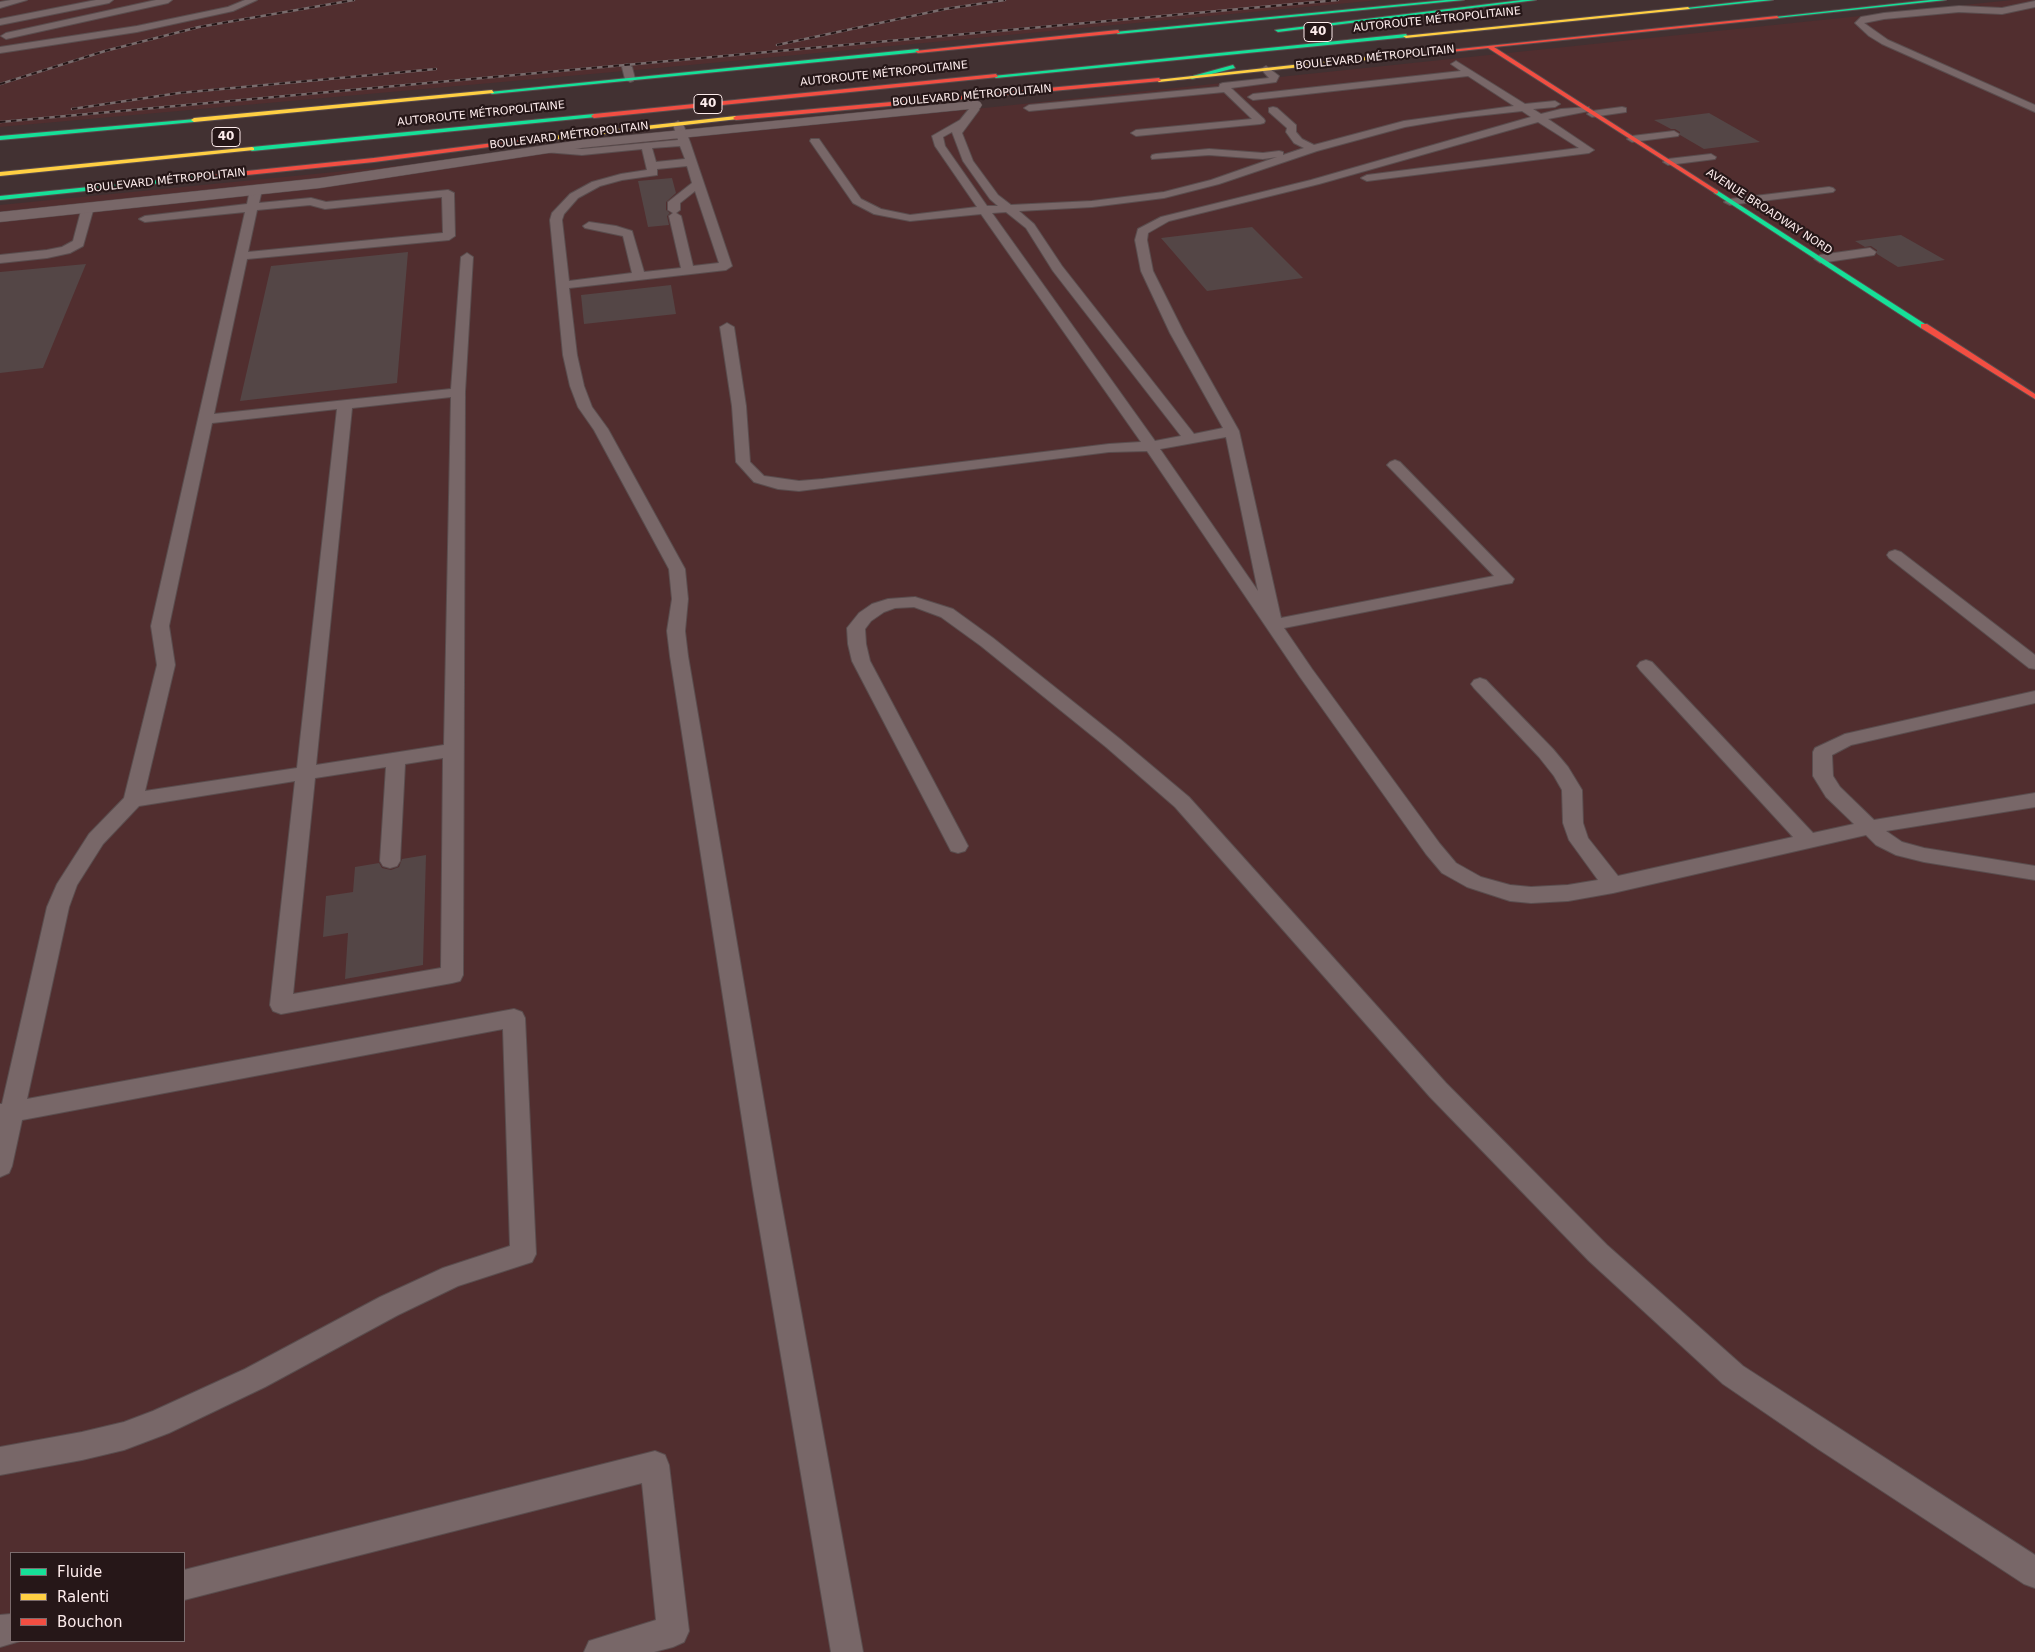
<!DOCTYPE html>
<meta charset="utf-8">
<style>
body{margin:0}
#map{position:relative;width:2035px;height:1652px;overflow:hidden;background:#423132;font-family:"DejaVu Sans",sans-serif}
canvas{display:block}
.legend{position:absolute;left:10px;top:1552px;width:175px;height:90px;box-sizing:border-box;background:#261718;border:1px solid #7c6c6d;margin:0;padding:6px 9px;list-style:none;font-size:15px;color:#fdecec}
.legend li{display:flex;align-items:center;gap:10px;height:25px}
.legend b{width:25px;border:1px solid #7c6c6d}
</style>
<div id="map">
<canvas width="2035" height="1652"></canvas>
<ul class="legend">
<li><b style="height:6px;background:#16e098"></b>Fluide</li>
<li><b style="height:6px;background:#ffcf43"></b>Ralenti</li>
<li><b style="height:6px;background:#f24e42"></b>Bouchon</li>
</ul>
</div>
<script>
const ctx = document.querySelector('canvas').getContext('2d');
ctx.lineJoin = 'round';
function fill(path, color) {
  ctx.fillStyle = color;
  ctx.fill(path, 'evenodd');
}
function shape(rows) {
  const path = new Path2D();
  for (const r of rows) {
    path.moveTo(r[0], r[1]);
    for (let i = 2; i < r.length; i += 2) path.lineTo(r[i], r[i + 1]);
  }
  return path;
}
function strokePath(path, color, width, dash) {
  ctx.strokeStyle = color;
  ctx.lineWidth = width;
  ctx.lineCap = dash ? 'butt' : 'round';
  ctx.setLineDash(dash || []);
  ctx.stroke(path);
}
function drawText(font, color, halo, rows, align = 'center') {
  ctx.font = font + ' "DejaVu Sans",sans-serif';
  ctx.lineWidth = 4.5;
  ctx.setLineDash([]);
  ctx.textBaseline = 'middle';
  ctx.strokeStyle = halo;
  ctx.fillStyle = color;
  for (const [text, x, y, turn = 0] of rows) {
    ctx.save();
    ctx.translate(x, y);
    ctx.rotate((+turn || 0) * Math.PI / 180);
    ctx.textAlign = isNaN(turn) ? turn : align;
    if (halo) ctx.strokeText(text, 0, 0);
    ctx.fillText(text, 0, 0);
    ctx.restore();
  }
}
fill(shape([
 [0,0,1380,0,658,68,0,127],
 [2012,0,2035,0,2035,1652,0,1652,0,205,994,107],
 [11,1553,184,1553,184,1641,11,1641]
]), '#512e2f');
fill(shape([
 [1709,113,1760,142,1704,149,1680,135,1680,132,1675,129,1671,129,1654,120],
 [672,178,676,193,666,202,666,210,670,213,667,216,669,225,648,227,638,181],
 [1252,227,1303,278,1207,291,1161,238],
 [1901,235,1945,260,1898,267,1877,254,1877,250,1871,246,1865,247,1855,241],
 [408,252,397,383,240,401,271,266],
 [86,264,43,368,0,373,0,272],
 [671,285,676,314,584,324,581,295],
 [426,855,423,965,345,979,348,933,323,937,326,896,353,892,355,867,379,863,382,868,391,870,399,867,402,859]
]), '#544646');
const lane = shape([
 [11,0,27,0,0,8,0,2,11,0],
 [96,0,113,0,109,3,0,25,0,19,96,0],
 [156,0,172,0,168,3,6,39,1,36,6,33,156,0],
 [245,0,257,0,233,11,137,32,0,53,0,47,137,26,228,7,245,0],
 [2035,1,2035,7,2002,14,1959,12,1884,19,1864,23,1888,40,2035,105,2035,112,1882,44,1869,36,1855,23,1861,17,1884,13,1959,6,2002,8,2035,1],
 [1456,61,1525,104,1555,101,1560,104,1555,107,1533,109,1541,114,1561,109,1589,107,1589,111,1548,119,1594,150,1589,153,1367,181,1361,178,1367,175,1579,148,1538,122,1319,184,1169,221,1148,233,1147,240,1153,271,1184,333,1239,431,1281,618,1494,576,1390,468,1387,465,1390,462,1395,460,1400,462,1514,579,1512,583,1506,584,1284,628,1312,669,1440,844,1456,863,1481,877,1510,885,1531,887,1568,885,1598,880,1569,840,1563,823,1562,790,1554,776,1539,757,1474,688,1471,684,1474,680,1480,678,1486,680,1553,749,1568,767,1582,790,1583,823,1588,838,1618,876,1793,837,1640,670,1637,666,1640,662,1646,660,1652,662,1813,833,1854,824,1826,797,1813,776,1813,752,1815,748,1845,734,2035,691,2035,703,1851,745,1832,755,1833,776,1840,787,1874,820,2035,793,2035,807,1886,831,1902,842,1924,848,2035,866,2035,880,1924,862,1896,855,1876,845,1866,835,1613,893,1568,901,1531,903,1510,901,1467,887,1442,873,1426,854,1300,677,1147,451,1109,452,799,491,778,489,754,482,736,462,732,406,720,327,727,323,734,327,746,406,750,462,764,476,799,481,823,479,1109,444,1141,442,981,214,910,221,874,214,853,203,810,141,811,139,819,139,861,199,881,209,910,215,977,207,935,146,932,136,960,120,969,109,970,105,966,96,971,93,976,96,980,105,979,110,962,133,973,161,998,195,1011,205,1092,201,1164,192,1211,180,1277,157,1263,159,1209,155,1152,159,1151,157,1152,155,1156,154,1209,149,1263,153,1279,151,1283,152,1283,155,1304,148,1294,143,1286,132,1287,128,1269,112,1269,108,1273,107,1277,108,1296,125,1296,132,1302,139,1314,145,1404,121,1514,106,1468,76,1253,100,1248,97,1253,94,1461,71,1451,64,1456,61],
 [1522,111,1531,117,1311,180,1161,217,1138,229,1135,240,1141,271,1170,333,1223,428,1194,434,1062,266,1034,224,1019,211,1092,207,1164,198,1219,184,1317,151,1405,127,1458,118,1522,111],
 [952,132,963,161,990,199,998,206,987,206,945,146,943,137,952,132],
 [1006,212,1026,228,1053,271,1181,436,1155,441,992,213,1006,212],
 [1226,437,1258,591,1160,449,1226,437],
 [627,64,632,67,635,79,633,81,630,82,625,79,622,67,627,64],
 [1266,66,1279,76,1276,82,1231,88,1264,119,1265,121,1264,123,1260,124,1136,136,1131,133,1136,130,1252,119,1224,92,1029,111,1024,108,1029,105,1219,87,1220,84,1223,83,1269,78,1261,69,1266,66],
 [1622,107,1626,108,1626,112,1592,117,1587,114,1592,111,1622,107],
 [678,121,683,124,690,142,732,266,726,270,569,288,577,355,584,386,592,407,608,429,685,569,688,599,685,631,688,656,779,1190,863,1652,831,1652,753,1190,670,656,667,631,672,599,669,569,594,430,578,407,570,386,563,355,550,220,552,213,570,194,592,182,621,174,647,170,642,149,582,155,545,152,540,149,545,146,582,149,678,140,673,124,678,121],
 [680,146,685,159,656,162,652,148,680,146],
 [687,166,692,183,668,202,668,210,673,213,669,216,681,268,644,272,632,231,616,226,589,222,583,226,585,228,623,236,632,273,569,281,562,220,564,214,578,198,600,186,622,180,657,175,657,169,687,166],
 [695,191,719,263,693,266,681,216,676,213,680,210,680,203,695,191],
 [1674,131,1679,134,1678,136,1632,142,1627,139,1632,136,1674,131],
 [1711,154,1716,157,1715,159,1668,165,1663,162,1668,159,1711,154],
 [256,187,262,190,259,203,311,198,326,202,448,190,454,193,455,236,449,240,247,259,214,414,451,389,461,257,467,253,473,257,465,392,463,975,460,981,452,983,281,1014,273,1011,270,1005,295,781,139,806,103,844,77,885,69,907,27,1099,514,1009,522,1012,525,1018,536,1254,532,1262,458,1286,398,1315,265,1387,169,1433,124,1450,82,1460,0,1475,0,1447,82,1432,124,1422,153,1411,245,1369,380,1297,443,1268,510,1246,503,1029,22,1120,12,1166,9,1173,0,1177,0,1104,2,1104,47,907,57,884,89,834,124,798,157,665,151,626,245,212,145,222,139,219,145,216,247,204,250,190,256,187],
 [442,197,443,233,248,252,257,210,310,205,325,209,442,197],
 [451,397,444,745,316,765,352,408,451,397],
 [337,409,297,768,145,791,175,665,169,626,212,423,337,409],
 [443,758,441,968,293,994,315,778,386,767,380,861,383,866,390,868,397,866,400,861,405,764,443,758],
 [1829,187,1833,188,1835,190,1833,192,1730,205,1724,202,1730,199,1829,187],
 [88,204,94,207,83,246,70,253,47,258,0,263,0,255,47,250,62,247,73,241,82,207,88,204],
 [1870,248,1876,252,1874,255,1820,263,1814,259,1820,255,1870,248],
 [1895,550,1901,552,2035,655,2035,669,2029,668,1889,558,1887,555,1889,552,1895,550],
 [915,597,953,609,993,638,1120,739,1189,797,1446,1083,1607,1245,1743,1366,2035,1555,2035,1588,2024,1584,1818,1449,1723,1384,1589,1261,1430,1097,1175,807,1106,747,981,646,941,617,914,607,895,608,884,612,871,621,865,629,866,644,870,661,968,846,965,851,958,853,951,851,852,661,848,644,847,628,859,613,872,604,888,599,915,597],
 [655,1451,665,1455,669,1465,689,1631,684,1642,673,1647,654,1652,584,1652,589,1641,656,1620,642,1483,184,1600,184,1570,655,1451],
 [11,1614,11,1641,20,1641,0,1647,0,1615,11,1614]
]);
const street = shape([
 [975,101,980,102,982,105,980,108,581,148,320,188,0,222,0,212,320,178,581,140,975,101]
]);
const fast = shape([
 [1446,0,1464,0,1118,34,1115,32,1446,0],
 [1522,0,1536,0,1278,32,1275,30,1522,0],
 [1756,0,1773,0,1688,9,1686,8,1756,0],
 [1930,0,1946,0,1777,18,1775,17,1930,0],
 [1406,34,1408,37,996,78,993,76,1406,34],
 [918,49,920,52,492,94,489,92,918,49],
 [1233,65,1235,68,1192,79,1189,77,1233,65],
 [594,114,596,117,252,151,249,149,252,147,594,114],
 [196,119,194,122,0,140,0,136,196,119],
 [208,175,211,177,210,178,0,200,0,196,208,175],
 [1716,190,1718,191,1928,326,1921,328,1714,193,1714,191,1716,190]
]);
const slow = shape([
 [1688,7,1690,9,1406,38,1403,36,1688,7],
 [1375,56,1377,59,1159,82,1156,80,1375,56],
 [492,90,494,93,194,122,191,120,194,118,492,90],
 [736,116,738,119,525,143,522,141,525,139,736,116],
 [252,147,254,148,254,150,0,176,0,172,252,147]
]);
const jam = shape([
 [1777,16,1779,18,1494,47,1718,191,1718,193,1716,194,1488,48,1375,60,1372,58,1777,16],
 [1118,30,1120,33,918,53,915,51,1118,30],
 [996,74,998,77,594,118,591,116,594,114,996,74],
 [1159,78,1161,81,736,120,733,118,736,116,1159,78],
 [525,139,528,141,527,142,374,162,208,179,205,177,208,175,374,158,525,139],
 [1921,324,1927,324,2035,394,2035,399,1921,328,1921,324]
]);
strokePath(lane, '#5a4d4e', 2);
strokePath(street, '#5a4d4e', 1);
strokePath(fast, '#5a4d4e', 2);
strokePath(slow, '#5a4d4e', 2);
strokePath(jam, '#5a4d4e', 2);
fill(lane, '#786768');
fill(street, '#786768');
fill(fast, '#16e098');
fill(slow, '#ffcf43');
fill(jam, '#f24e42');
const rail = shape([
 [777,45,945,9,1005,0],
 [0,84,105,51,199,27,354,0],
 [72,109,179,93,436,69],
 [0,122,1338,0]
]);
strokePath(rail, '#796c6d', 2.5);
strokePath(rail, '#261718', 2, [5.5]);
drawText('11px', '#fdecec', '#261718', [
 ["AUTOROUTE MÉTROPOLITAINE",1437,20,-6],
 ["BOULEVARD MÉTROPOLITAIN",1375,58,-6],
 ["AUTOROUTE MÉTROPOLITAINE",884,74,-6],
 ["BOULEVARD MÉTROPOLITAIN",972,96,-5],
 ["AUTOROUTE MÉTROPOLITAINE",481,114,-6],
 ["BOULEVARD MÉTROPOLITAIN",569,136,-7],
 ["BOULEVARD MÉTROPOLITAIN",166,181,-6],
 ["AVENUE BROADWAY NORD",1769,212,33]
]);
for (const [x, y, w] of [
 [1318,32,28],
 [708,104,28],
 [226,137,28]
]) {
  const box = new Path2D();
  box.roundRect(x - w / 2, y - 9.5, w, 19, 4);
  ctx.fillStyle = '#261718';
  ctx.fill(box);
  strokePath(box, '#fdecec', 1);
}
drawText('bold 12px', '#fdecec', null, [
 ["40",1318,32],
 ["40",708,104],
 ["40",226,137]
]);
</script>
